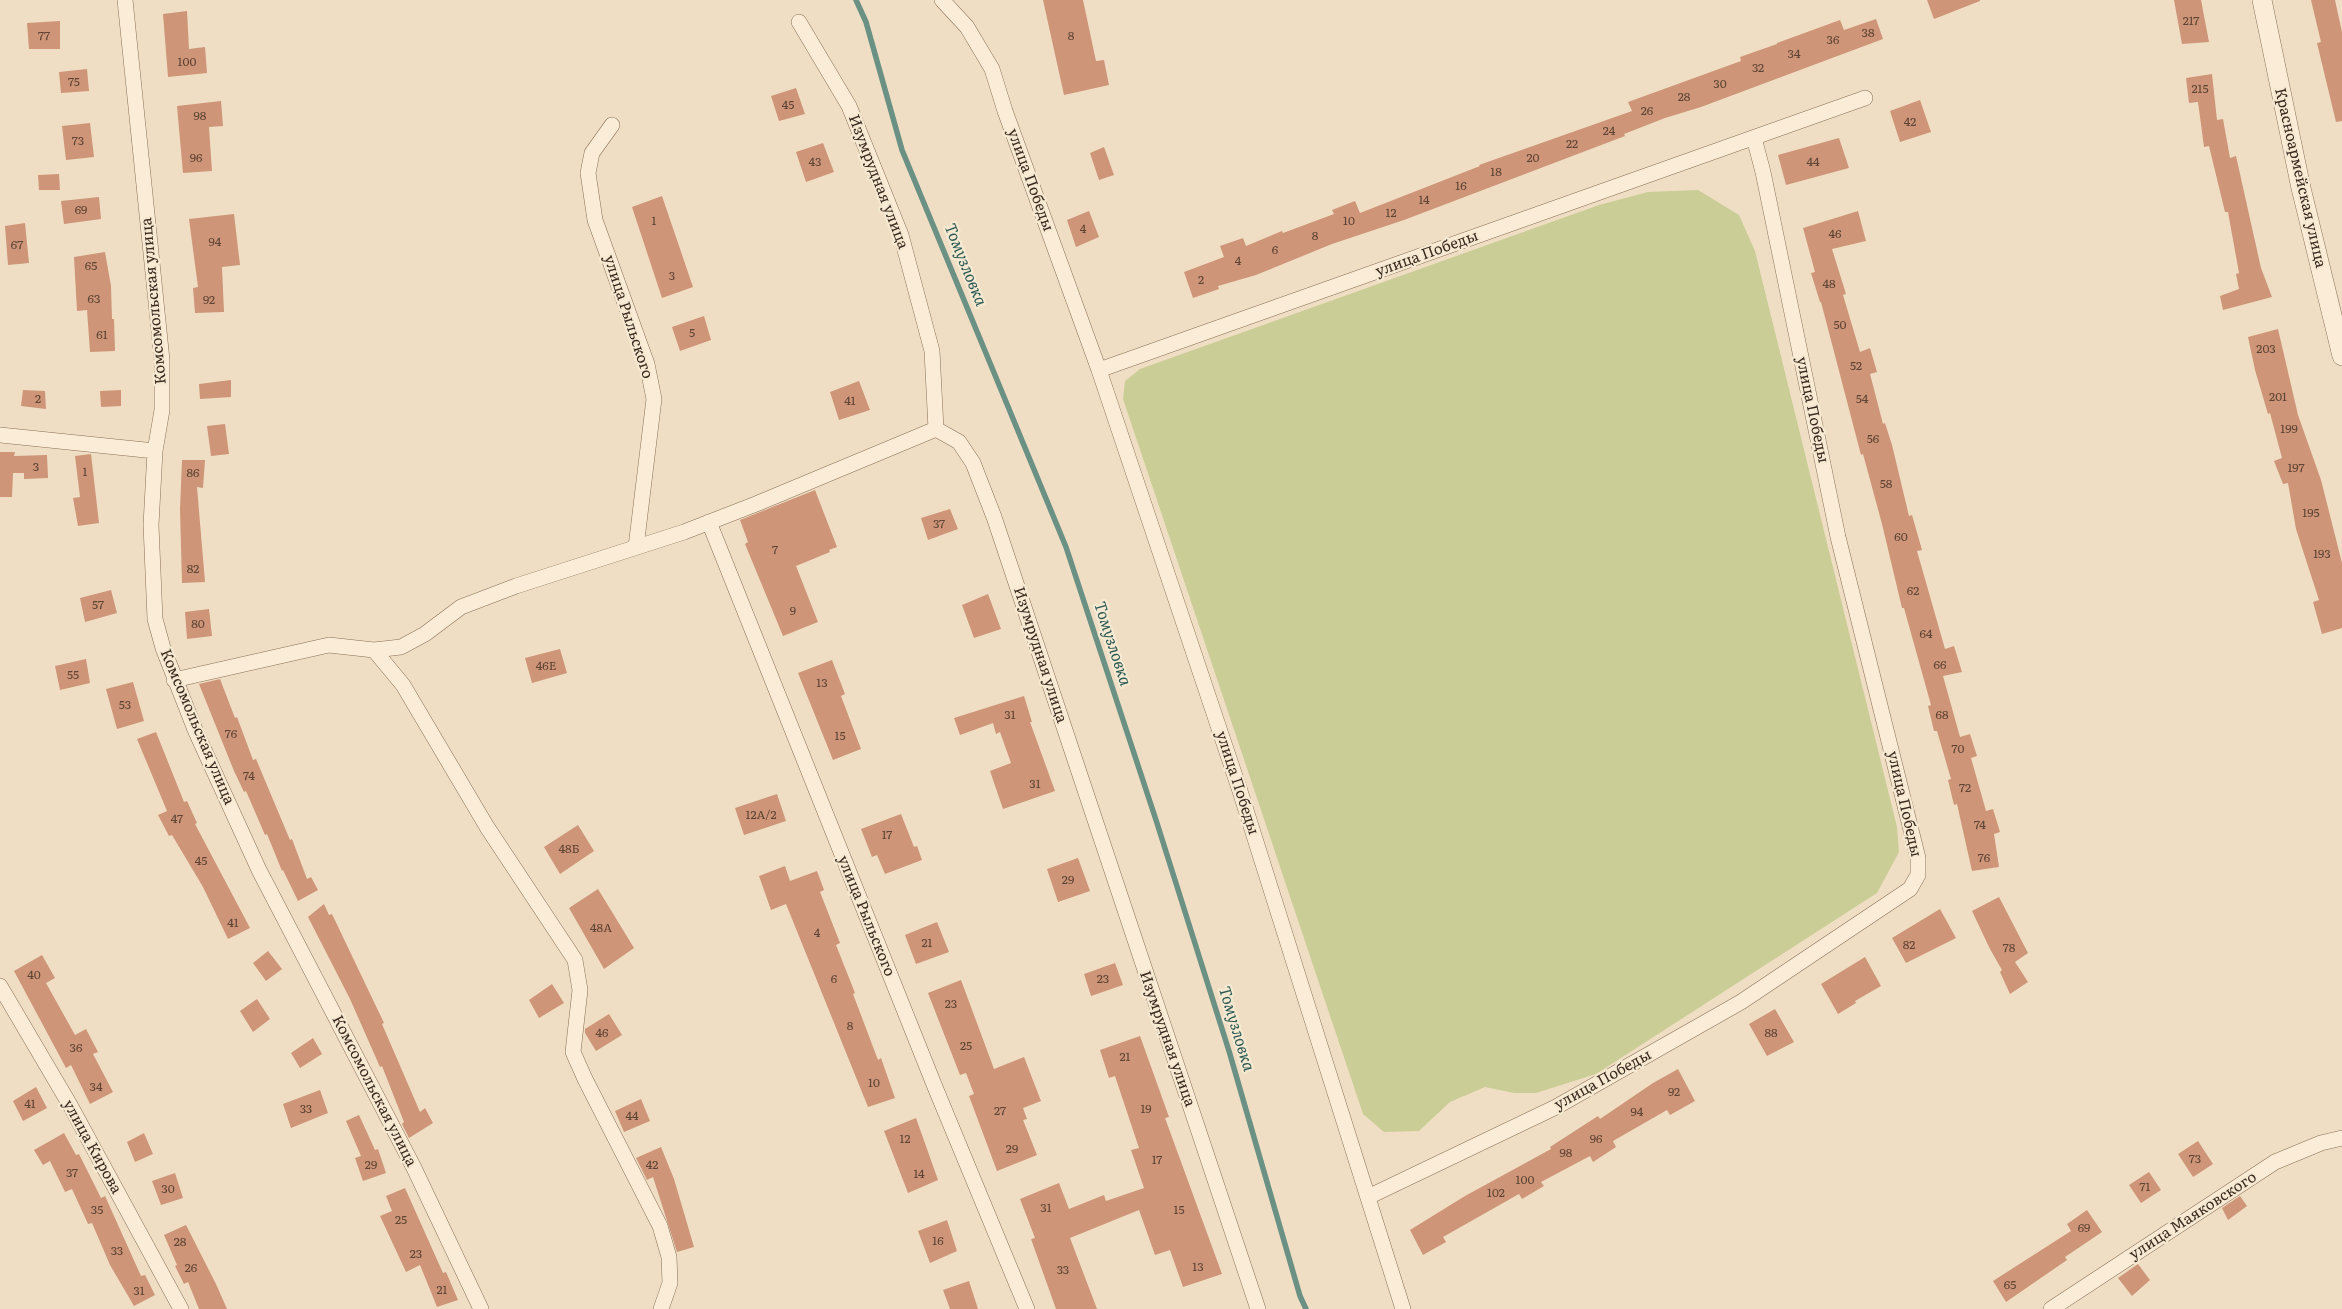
<!DOCTYPE html>
<meta charset="utf-8">
<style>
body{margin:0}
canvas{display:block;background:#efdec3}
</style>
<canvas width="2342" height="1309"></canvas>
<script>
const ctx = document.querySelector('canvas').getContext('2d');
ctx.lineJoin = 'round';
function fill(path, color) {
  ctx.fillStyle = color;
  ctx.fill(path, 'evenodd');
}
function shape(rows) {
  const path = new Path2D();
  for (const r of rows) {
    path.moveTo(r[0], r[1]);
    for (let i = 2; i < r.length; i += 2) path.lineTo(r[i], r[i + 1]);
  }
  return path;
}
function strokePath(path, color, width, dash) {
  ctx.strokeStyle = color;
  ctx.lineWidth = width;
  ctx.lineCap = dash ? 'butt' : 'round';
  ctx.setLineDash(dash || []);
  ctx.stroke(path);
}
function drawText(font, color, halo, rows, align = 'center') {
  ctx.font = font + ' Literata,serif';
  ctx.lineWidth = 4.5;
  ctx.setLineDash([]);
  ctx.textBaseline = 'middle';
  ctx.strokeStyle = halo;
  ctx.fillStyle = color;
  for (const [text, x, y, turn = 0] of rows) {
    ctx.save();
    ctx.translate(x, y);
    ctx.rotate((+turn || 0) * Math.PI / 180);
    ctx.textAlign = isNaN(turn) ? turn : align;
    if (halo) ctx.strokeText(text, 0, 0);
    ctx.fillText(text, 0, 0);
    ctx.restore();
  }
}
fill(shape([
 [1698,190,1739,215,1755,251,1897,827,1899,852,1877,893,1596,1074,1536,1093,1514,1093,1485,1087,1450,1102,1419,1131,1384,1132,1363,1114,1123,399,1125,381,1140,369,1599,205,1648,192]
]), '#cbcd96');
strokePath(shape([
 [856,0,866,22,902,150,1066,547,1156,820,1229,1051,1300,1296,1306,1309]
]), '#6b9084', 5.5);
fill(shape([
 [1043,0,1083,0,1096,61,1104,60,1109,85,1064,95],
 [1927,0,1980,0,1980,1,1934,19],
 [2174,0,2201,0,2209,42,2182,44],
 [2311,0,2335,0,2342,32,2342,121,2336,122,2317,43,2321,42],
 [187,11,189,49,205,47,207,73,168,77,163,14],
 [1876,19,1883,39,1701,107,1665,118,1624,134,1625,136,1404,220,1332,244,1256,275,1218,286,1219,289,1193,298,1184,272,1224,257,1220,246,1243,238,1246,246,1282,231,1283,233,1334,214,1332,210,1355,201,1360,213,1480,166,1479,165,1632,111,1628,102,1741,61,1740,57,1777,44,1777,43,1840,20,1844,30],
 [60,21,60,49,29,49,27,23],
 [87,69,89,91,61,93,59,72],
 [2212,74,2217,120,2223,119,2230,158,2236,156,2261,268,2272,297,2223,310,2220,296,2239,289,2236,274,2239,273,2228,212,2225,212,2209,146,2204,147,2198,102,2189,103,2186,78],
 [796,88,805,114,779,121,771,96],
 [1920,100,1931,132,1900,142,1890,111],
 [221,101,223,126,209,127,212,171,183,173,177,106],
 [90,123,94,157,66,160,62,126],
 [1839,138,1849,168,1786,185,1778,155],
 [823,143,834,172,806,182,796,152],
 [1104,147,1114,175,1099,180,1090,153],
 [59,174,60,190,39,190,38,175],
 [662,196,693,287,662,298,632,207],
 [99,197,101,219,64,224,61,201],
 [1089,211,1099,237,1076,247,1067,220],
 [1858,211,1866,241,1832,249,1846,294,1843,295,1860,352,1870,348,1877,372,1870,374,1883,424,1885,423,1892,445,1909,516,1912,515,1922,550,1917,551,1945,649,1954,646,1962,672,1943,676,1960,737,1970,734,1977,756,1971,758,1986,811,1993,809,2000,832,1994,834,1999,867,1972,871,1957,804,1954,805,1948,780,1951,779,1937,731,1934,731,1928,706,1931,705,1904,608,1902,608,1882,524,1863,454,1861,455,1821,302,1820,302,1811,273,1815,272,1803,228],
 [234,214,240,265,222,267,224,312,195,313,193,288,198,287,189,219],
 [25,223,29,263,8,265,5,226],
 [105,252,111,286,112,319,114,319,115,351,90,352,87,310,77,311,74,257],
 [704,316,711,340,680,351,672,327],
 [2278,329,2298,415,2321,480,2342,563,2342,628,2322,634,2313,602,2319,600,2296,529,2288,483,2283,484,2274,461,2282,458,2270,413,2268,414,2255,370,2248,337],
 [231,380,231,397,200,399,199,384],
 [859,381,870,410,839,420,830,392],
 [23,390,45,391,46,409,21,406],
 [121,390,121,406,101,407,100,391],
 [225,424,229,454,211,456,207,426],
 [0,452,15,452,14,456,47,455,48,478,24,479,24,473,13,473,12,497,0,497],
 [91,454,99,523,78,526,73,498,80,497,75,456],
 [182,460,205,460,203,488,197,487,205,582,182,583,180,509],
 [815,490,837,547,829,550,830,552,796,566,818,622,783,636,745,544,748,542,740,520],
 [950,509,958,529,928,540,921,518],
 [111,590,117,613,85,622,80,598],
 [988,594,1001,629,974,638,962,605],
 [209,609,212,636,187,639,185,612],
 [560,649,567,673,532,683,525,658],
 [86,659,90,683,60,690,55,666],
 [832,660,845,694,841,696,861,749,833,760,798,673],
 [220,679,235,718,237,717,253,760,256,759,290,840,292,839,307,879,311,877,318,890,298,901,283,870,282,871,267,834,265,835,246,791,244,792,234,771,199,684],
 [133,682,144,721,117,729,106,689],
 [1024,696,1032,722,1030,722,1055,791,1003,809,990,771,1011,763,1000,732,996,734,993,723,960,735,954,718],
 [156,732,184,802,187,801,197,823,195,824,250,928,228,939,203,887,172,835,169,836,158,815,167,811,137,739],
 [777,794,786,821,744,835,735,808],
 [901,814,914,847,917,846,922,860,885,874,877,855,872,857,861,829],
 [578,825,594,851,560,874,544,847],
 [1078,858,1090,891,1058,902,1047,869],
 [785,866,790,881,817,871,824,890,820,892,840,943,836,945,855,993,853,994,878,1060,881,1058,895,1098,868,1107,786,904,771,910,759,876],
 [598,889,634,948,604,969,569,908],
 [1999,897,2028,953,2015,962,2028,982,2010,994,2000,972,2002,970,1990,949,1972,911],
 [324,904,329,915,332,914,384,1023,382,1024,420,1112,425,1108,433,1123,409,1138,402,1124,404,1122,382,1066,380,1067,350,999,308,917],
 [1940,909,1956,938,1906,963,1892,938],
 [937,922,949,952,916,964,905,935],
 [268,951,282,969,266,981,253,963],
 [42,955,55,978,46,983,75,1035,86,1029,98,1052,93,1054,113,1092,90,1104,71,1065,66,1068,14,971],
 [1865,957,1881,986,1855,1001,1856,1003,1838,1014,1821,984],
 [1115,963,1123,985,1091,996,1084,974],
 [961,980,994,1069,1024,1057,1041,1101,1023,1108,1027,1119,1023,1120,1037,1155,997,1171,969,1096,974,1094,966,1073,960,1075,928,993],
 [552,984,564,1003,539,1018,529,1000],
 [257,999,270,1019,253,1032,240,1011],
 [1775,1009,1794,1042,1767,1056,1749,1024],
 [609,1014,622,1035,596,1051,585,1033,585,1029],
 [1140,1036,1169,1117,1165,1118,1222,1274,1183,1287,1170,1250,1155,1255,1139,1210,1070,1238,1097,1309,1056,1309,1031,1239,1035,1238,1020,1199,1059,1183,1069,1209,1104,1195,1106,1201,1144,1188,1131,1150,1139,1148,1115,1076,1109,1078,1100,1050],
 [313,1038,322,1054,300,1068,291,1053],
 [1678,1069,1695,1101,1670,1115,1667,1110,1613,1141,1616,1147,1593,1162,1590,1156,1541,1182,1544,1186,1522,1199,1519,1194,1443,1237,1446,1242,1423,1255,1410,1230,1465,1196,1551,1149,1550,1147,1598,1116,1600,1119,1653,1083],
 [36,1087,47,1108,23,1121,13,1101],
 [320,1090,328,1113,291,1128,283,1104],
 [641,1099,650,1121,624,1132,615,1111],
 [359,1115,375,1150,378,1149,386,1173,363,1181,355,1158,361,1156,346,1121],
 [916,1118,938,1180,908,1193,884,1131],
 [64,1133,76,1155,79,1154,101,1198,105,1196,141,1276,145,1275,155,1295,134,1306,110,1265,92,1223,88,1224,72,1189,65,1192,50,1161,43,1165,34,1150],
 [144,1133,153,1154,135,1162,127,1142],
 [2198,1141,2213,1164,2193,1177,2178,1154],
 [661,1147,674,1179,694,1247,677,1252,653,1177,647,1180,636,1158],
 [2149,1172,2161,1190,2141,1203,2129,1185],
 [175,1173,183,1198,161,1205,152,1181],
 [405,1188,443,1273,446,1272,458,1300,437,1307,420,1265,406,1272,380,1216,392,1211,386,1196],
 [2240,1196,2247,1206,2228,1220,2222,1208],
 [2087,1210,2102,1232,2065,1257,2067,1260,2006,1302,1993,1281,2071,1231,2067,1224],
 [947,1220,957,1251,930,1263,918,1231],
 [186,1225,216,1284,227,1309,199,1309,188,1282,184,1284,175,1266,177,1265,164,1235],
 [2138,1264,2150,1280,2132,1296,2118,1278],
 [969,1281,978,1309,950,1309,943,1290]
]), '#ce9578');
const minor = shape([
 [125,0,162,360,162,410,155,451,151,525,155,619,163,648,196,732,259,870,414,1168,481,1309],
 [942,0,967,27,992,69,1005,111,1099,370,1240,791,1403,1309],
 [799,22,849,106,901,235,932,351,936,429,959,442,973,463,994,517,1258,1309],
 [612,125,592,153,588,173,595,220,647,364,654,399,636,547],
 [1099,370,1865,98],
 [0,435,155,451],
 [709,522,935,1087,1027,1309],
 [374,650,403,685,487,827,575,960,580,990,573,1052,585,1079,660,1226,669,1257,670,1283,661,1309],
 [174,680,329,645,374,650,401,647,425,634,461,607,516,586,684,532,756,504,936,429],
 [0,986,70,1105,181,1309],
 [1368,1197,1556,1107,1741,1002,1910,889,1918,875,1918,858,1838,537,1763,172,1754,138],
 [2051,1309,2275,1162,2321,1143,2342,1138]
]);
const tertiary = shape([
 [2262,0,2301,188,2342,356]
]);
strokePath(minor, '#8a6f59', 16);
strokePath(tertiary, '#8a6f59', 20);
strokePath(minor, '#faecd6', 15);
strokePath(tertiary, '#faecd6', 19);
drawText('12px', '#5e4434', null, [
 ["217",2191,21],
 ["38",1868,33],
 ["77",44,36],
 ["8",1071,36],
 ["36",1833,40],
 ["34",1794,54],
 ["100",187,62],
 ["32",1758,68],
 ["75",74,82],
 ["30",1720,84],
 ["215",2200,89],
 ["28",1684,97],
 ["45",788,105],
 ["26",1647,111],
 ["98",200,116],
 ["42",1910,122],
 ["24",1609,131],
 ["73",78,141],
 ["22",1572,144],
 ["96",196,158],
 ["20",1533,158],
 ["43",815,162],
 ["44",1813,162],
 ["18",1496,172],
 ["16",1461,186],
 ["14",1424,200],
 ["69",81,210],
 ["12",1391,213],
 ["1",654,221],
 ["10",1349,221],
 ["4",1083,229],
 ["46",1835,234],
 ["8",1315,236],
 ["94",215,242],
 ["67",17,245],
 ["6",1275,250],
 ["4",1238,261],
 ["65",91,266],
 ["3",672,276],
 ["2",1201,280],
 ["48",1829,284],
 ["63",94,299],
 ["92",209,300],
 ["50",1840,325],
 ["5",692,333],
 ["61",102,335],
 ["203",2266,349],
 ["52",1856,366],
 ["201",2278,397],
 ["2",38,399],
 ["54",1862,399],
 ["41",850,401],
 ["199",2289,429],
 ["56",1873,439],
 ["3",36,467],
 ["197",2296,468],
 ["1",85,472],
 ["86",193,473],
 ["58",1886,484],
 ["195",2311,513],
 ["37",939,524],
 ["60",1901,537],
 ["7",775,550],
 ["193",2322,554],
 ["82",193,569],
 ["62",1913,591],
 ["57",98,605],
 ["9",793,611],
 ["80",198,624],
 ["64",1926,634],
 ["66",1940,665],
 ["46Е",546,666],
 ["55",73,675],
 ["13",822,683],
 ["53",125,705],
 ["31",1010,715],
 ["68",1942,715],
 ["76",231,734],
 ["15",840,736],
 ["70",1958,749],
 ["74",249,776],
 ["31",1035,784],
 ["72",1965,788],
 ["12А/2",761,815],
 ["47",177,819],
 ["74",1980,825],
 ["17",887,835],
 ["48Б",569,849],
 ["76",1984,858],
 ["45",201,861],
 ["29",1068,880],
 ["41",233,923],
 ["48А",601,928],
 ["4",817,933],
 ["21",927,943],
 ["82",1909,945],
 ["78",2009,948],
 ["40",34,975],
 ["6",834,979],
 ["23",1103,979],
 ["23",951,1004],
 ["8",850,1026],
 ["46",602,1033],
 ["88",1771,1033],
 ["25",966,1046],
 ["36",76,1048],
 ["21",1125,1057],
 ["10",874,1083],
 ["34",96,1087],
 ["92",1674,1092],
 ["41",30,1104],
 ["33",306,1109],
 ["19",1146,1109],
 ["27",1000,1111],
 ["94",1637,1112],
 ["44",632,1116],
 ["12",905,1139],
 ["96",1596,1139],
 ["29",1012,1149],
 ["98",1566,1153],
 ["73",2195,1159],
 ["17",1157,1160],
 ["29",371,1165],
 ["42",652,1165],
 ["37",72,1173],
 ["14",919,1174],
 ["100",1525,1180],
 ["71",2145,1187],
 ["30",168,1189],
 ["102",1496,1193],
 ["31",1046,1208],
 ["35",97,1210],
 ["15",1179,1210],
 ["25",401,1220],
 ["69",2084,1228],
 ["16",938,1241],
 ["28",180,1242],
 ["33",117,1251],
 ["23",416,1254],
 ["13",1198,1267],
 ["26",191,1268],
 ["33",1063,1270],
 ["65",2010,1285],
 ["21",442,1290],
 ["31",139,1291]
]);
drawText('15px', '#39291e', '#f6e9d2', [
 ["Красноармейская улица",2300,178,77],
 ["улица Победы",1030,180,70],
 ["Изумрудная улица",878,182,69],
 ["улица Победы",1427,254,-20],
 ["Комсомольская улица",154,301,-95],
 ["улица Рыльского",628,317,72],
 ["улица Победы",1812,410,78],
 ["Изумрудная улица",1040,655,72],
 ["Комсомольская улица",197,727,67],
 ["улица Победы",1237,783,72],
 ["улица Победы",1904,804,77],
 ["улица Рыльского",866,916,68],
 ["Изумрудная улица",1167,1039,71],
 ["улица Победы",1603,1080,-29],
 ["Комсомольская улица",374,1091,63],
 ["улица Кирова",92,1147,61],
 ["улица Маяковского",2193,1216,-33]
]);
drawText('italic 16px', '#2c5953', '#f6e9d2', [
 ["Томузловка",965,265,68],
 ["Томузловка",1112,644,72],
 ["Томузловка",1236,1029,73]
]);
</script>
